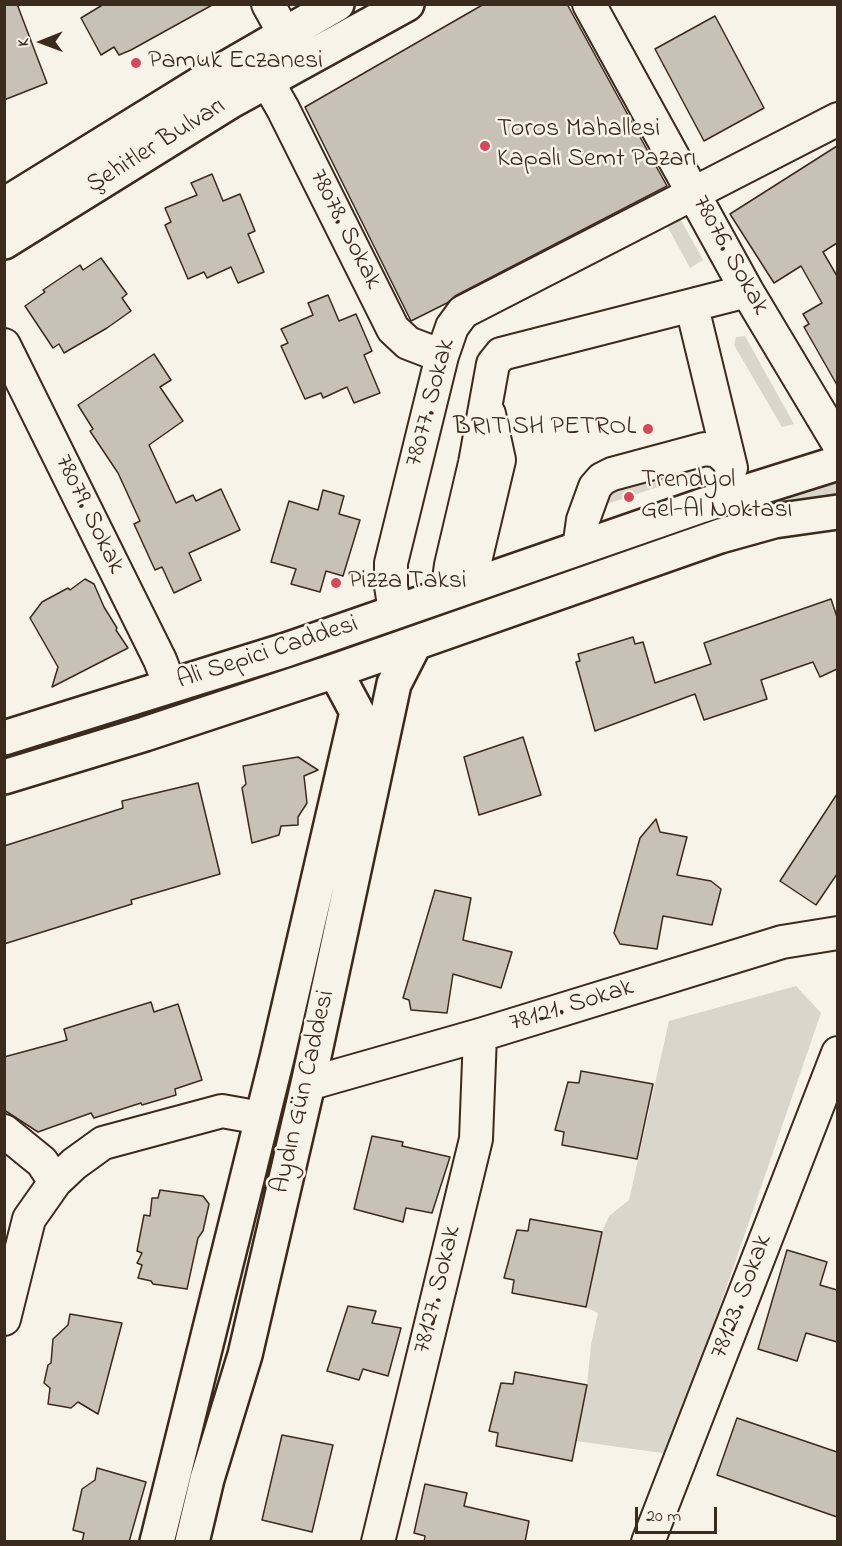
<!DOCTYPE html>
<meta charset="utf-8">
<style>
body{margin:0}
#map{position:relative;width:842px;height:1546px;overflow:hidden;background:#f7f3e8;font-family:"Indie Flower",sans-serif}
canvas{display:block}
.frame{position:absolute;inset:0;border:6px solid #3b2a1e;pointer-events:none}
.north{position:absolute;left:12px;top:12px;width:60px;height:60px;-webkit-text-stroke:4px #f7f3e8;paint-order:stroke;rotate:269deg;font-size:16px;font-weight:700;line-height:24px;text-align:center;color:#3b2a1e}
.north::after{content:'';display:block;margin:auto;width:21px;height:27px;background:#3b2a1e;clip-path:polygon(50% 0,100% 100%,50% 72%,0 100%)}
.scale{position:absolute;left:635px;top:1507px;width:82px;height:27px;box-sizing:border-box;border:3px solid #3b2a1e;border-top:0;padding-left:8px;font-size:18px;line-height:21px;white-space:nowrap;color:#3b2a1e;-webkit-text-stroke:4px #f7f3e8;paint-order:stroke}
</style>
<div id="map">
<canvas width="842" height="1546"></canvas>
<div class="frame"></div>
<div class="north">K</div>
<div class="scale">20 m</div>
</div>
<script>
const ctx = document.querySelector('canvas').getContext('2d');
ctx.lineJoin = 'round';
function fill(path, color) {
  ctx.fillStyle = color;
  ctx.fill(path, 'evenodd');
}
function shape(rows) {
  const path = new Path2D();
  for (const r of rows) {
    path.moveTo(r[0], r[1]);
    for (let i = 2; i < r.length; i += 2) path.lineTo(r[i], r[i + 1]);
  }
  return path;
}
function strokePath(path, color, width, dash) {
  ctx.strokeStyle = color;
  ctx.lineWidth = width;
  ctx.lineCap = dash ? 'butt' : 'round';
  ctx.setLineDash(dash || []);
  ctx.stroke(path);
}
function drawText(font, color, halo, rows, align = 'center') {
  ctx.font = font + ' "Indie Flower",sans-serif';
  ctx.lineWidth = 5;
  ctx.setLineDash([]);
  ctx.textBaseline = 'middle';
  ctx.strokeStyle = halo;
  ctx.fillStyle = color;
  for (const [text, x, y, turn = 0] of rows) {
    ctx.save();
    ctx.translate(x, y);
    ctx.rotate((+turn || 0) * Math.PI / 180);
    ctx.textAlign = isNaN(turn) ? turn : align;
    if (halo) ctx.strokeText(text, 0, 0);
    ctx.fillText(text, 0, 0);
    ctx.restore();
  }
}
fill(shape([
 [677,213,703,260,690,268,664,220],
 [745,336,794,424,782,427,734,345,736,337],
 [679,468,689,470,694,475,607,504,610,497,618,487],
 [837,477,837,498,421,628,418,621],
 [412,623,414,630,144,720,142,713],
 [137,714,139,721,5,763,5,757],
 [796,986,821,1013,669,1454,576,1441,587,1385,591,1345,598,1313,586,1307,602,1232,609,1216,629,1200,669,1021]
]), '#dbd6cb');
const building = shape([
 [4,4,17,4,47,83,4,100,4,4],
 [104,4,214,4,131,50,119,55,114,47,101,55,81,18,104,4],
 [484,4,567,4,667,186,455,296,447,303,411,321,305,107,484,4],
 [715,16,764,108,704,141,655,49,715,16],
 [837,146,837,243,823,252,837,276,837,385,804,327,809,324,803,314,822,303,801,266,774,283,730,214,837,146],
 [212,174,223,201,240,194,255,231,248,234,264,272,238,283,231,267,207,278,204,272,188,279,165,225,171,222,165,208,197,195,191,183,212,174],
 [101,258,127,294,122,298,131,311,107,328,64,353,59,344,53,348,25,306,45,292,43,290,80,265,83,270,101,258],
 [328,295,339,321,356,314,372,351,364,355,380,393,354,403,347,387,323,398,321,393,305,399,281,346,288,343,281,329,313,315,308,303,328,295],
 [154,354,171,380,160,387,183,421,149,445,176,503,193,495,196,501,221,489,240,530,189,553,201,580,174,593,162,567,155,570,134,524,140,521,118,473,90,431,93,429,78,405,154,354],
 [323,490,344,496,339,514,360,520,343,576,326,571,320,592,291,584,296,569,271,562,289,501,318,510,323,490],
 [85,579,94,584,104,607,117,628,116,630,128,648,52,687,58,667,30,618,42,602,68,588,70,590,85,579],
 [831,599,837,617,837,669,820,677,813,662,761,680,767,699,704,720,695,694,595,731,576,662,580,661,578,654,633,637,635,644,643,642,655,683,711,664,704,643,831,599],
 [523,737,541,795,479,815,464,757,523,737],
 [298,757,318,770,304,776,307,803,298,817,298,825,281,826,279,835,252,843,242,788,246,784,243,766,298,757],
 [198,783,220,874,131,900,132,904,4,944,4,846,123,808,122,801,198,783],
 [837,794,837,874,816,905,780,881,837,794],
 [656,819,660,832,687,837,677,875,711,881,721,889,712,925,663,916,657,949,620,944,614,933,640,838,656,819],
 [435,890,471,898,463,940,512,952,501,988,453,974,447,1013,411,1010,409,1000,403,998,435,890],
 [151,1002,154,1012,178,1004,202,1080,175,1089,176,1095,142,1105,141,1103,94,1118,91,1113,38,1132,4,1110,4,1057,67,1040,64,1029,151,1002],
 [581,1071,653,1084,637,1159,562,1145,564,1132,555,1130,568,1082,579,1083,581,1071],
 [372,1136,403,1142,402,1146,450,1157,432,1213,406,1208,403,1222,354,1209,372,1136],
 [160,1190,203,1196,209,1204,203,1231,198,1238,187,1289,153,1284,151,1281,138,1278,142,1265,137,1263,142,1253,137,1251,144,1215,150,1216,152,1198,158,1198,160,1190],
 [530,1219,602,1232,586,1307,512,1293,514,1280,504,1278,517,1230,528,1231,530,1219],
 [787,1250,827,1262,820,1285,837,1290,837,1342,806,1333,797,1361,758,1349,787,1250],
 [348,1306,376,1311,372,1323,401,1328,388,1376,363,1369,359,1380,327,1371,348,1306],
 [70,1314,122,1323,98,1414,78,1402,71,1408,48,1404,50,1388,44,1383,48,1365,51,1363,53,1339,68,1325,70,1314],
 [515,1372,587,1385,572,1461,496,1446,498,1433,489,1431,501,1383,513,1384,515,1372],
 [737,1418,837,1452,837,1517,717,1475,737,1418],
 [282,1435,333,1445,312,1532,262,1520,282,1435],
 [97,1468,146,1482,129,1542,82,1542,84,1533,73,1530,82,1489,95,1480,97,1468],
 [425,1484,467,1493,464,1506,529,1521,525,1542,424,1542,425,1536,414,1533,425,1484]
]);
fill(building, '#c8c1b6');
strokePath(building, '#3b2a1e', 1.5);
const minor = shape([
 [268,4,284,33],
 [589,4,747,291,838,443],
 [267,81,283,109,393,329,408,343,442,356],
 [692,307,731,468],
 [4,345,160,660,170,686],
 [579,548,583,520,595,487,602,479,612,474,705,449,718,451,728,460],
 [472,585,476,557,499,460,489,414],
 [447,593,451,565,475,463,493,364,501,354,747,291],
 [395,611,391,586,391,563,442,356,452,327,463,312,838,119],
 [308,1084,480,1035,782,942,838,933],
 [4,1131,42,1162,55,1182,74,1164,103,1143,222,1111,261,1118],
 [4,1319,29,1219,55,1182],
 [378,1542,476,1139,480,1035],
 [648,1542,838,1053]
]);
const major = shape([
 [4,205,216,74,337,4],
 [4,242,231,101,407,4],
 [4,738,286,650,701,506,838,463],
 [4,777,145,734,335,671,720,536,774,521,838,512],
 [157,1542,277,1058,357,712,335,671],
 [192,1542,207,1479,245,1355,308,1084,394,684,415,643]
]);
strokePath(minor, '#3b2a1e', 36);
strokePath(major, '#3b2a1e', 38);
strokePath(minor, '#f7f3e8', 32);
strokePath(major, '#f7f3e8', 33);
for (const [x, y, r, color] of [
 [136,63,6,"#d1495b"],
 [485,146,6,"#d1495b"],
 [648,429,6,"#d1495b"],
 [629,497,6,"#d1495b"],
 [336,583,6,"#d1495b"]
]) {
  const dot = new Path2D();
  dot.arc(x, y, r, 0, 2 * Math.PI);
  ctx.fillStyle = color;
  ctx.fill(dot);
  strokePath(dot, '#f7f3e8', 2);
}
drawText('26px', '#3b2a1e', '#f7f3e8', [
 ["Pamuk Eczanesi",148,63],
 ["Toros Mahallesi",497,131],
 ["Kapalı Semt Pazarı",497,161],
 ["BRITISH PETROL",636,429,"right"],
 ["Trendyol",641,482],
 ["Gel-Al Noktası",641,512],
 ["Pizza Taksi",348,583]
], 'left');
drawText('26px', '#3b2a1e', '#f7f3e8', [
 ["Şehitler Bulvarı",157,147,-32],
 ["78078. Sokak",344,230,63],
 ["78076. Sokak",729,256,61],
 ["78077. Sokak",432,403,-75],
 ["78079. Sokak",88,515,64],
 ["Ali Sepici Caddesi",268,654,-18],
 ["78121. Sokak",572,1007,-17],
 ["Aydın Gün Caddesi",305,1092,-77],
 ["78127. Sokak",439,1290,-76],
 ["78123. Sokak",743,1297,-69]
]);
</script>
